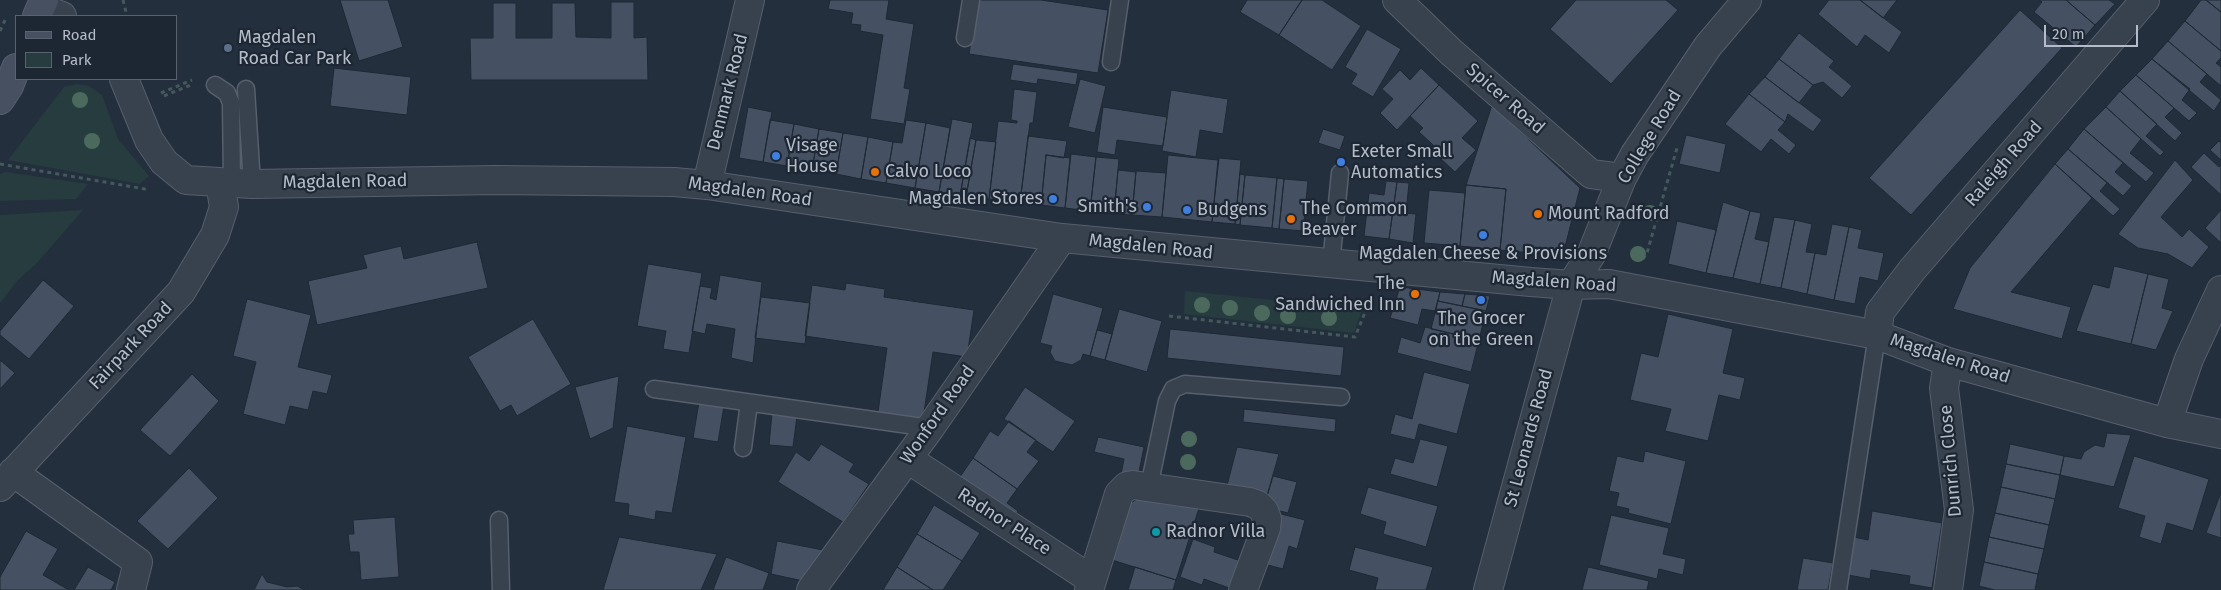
<!DOCTYPE html>
<style>
body{margin:0}
#map{position:relative;width:2221px;height:590px;overflow:hidden;background:#242f3e;font-family:"Fira Sans",sans-serif}
canvas{display:block}
.legend{position:absolute;left:15px;top:15px;width:162px;height:65px;box-sizing:border-box;background:#1d2633;border:1px solid #59626f;margin:0;padding:6px 9px;list-style:none;font-size:15px;color:#b4bcc9}
.legend li{display:flex;align-items:center;gap:10px;height:25px}
.legend b{width:25px;border:1px solid #59626f}
.scale{position:absolute;left:2044px;top:25px;width:94px;height:22px;box-sizing:border-box;border:2px solid #b4bcc9;border-top:0;padding-left:6px;font-size:15px;line-height:18px;white-space:nowrap;color:#b4bcc9;-webkit-text-stroke:4px #1d2633;paint-order:stroke}
</style>
<div id="map">
<canvas width="2221" height="590"></canvas>
<ul class="legend">
<li><b style="height:6px;background:#465061"></b>Road</li>
<li><b style="height:14px;background:#263c3f"></b>Park</li>
</ul>
<div class="scale">20 m</div>
</div>
<script>
const ctx = document.querySelector('canvas').getContext('2d');
ctx.lineJoin = 'round';
function fill(path, color) {
  ctx.fillStyle = color;
  ctx.fill(path, 'evenodd');
}
function shape(rows) {
  const path = new Path2D();
  for (const r of rows) {
    path.moveTo(r[0], r[1]);
    for (let i = 2; i < r.length; i += 2) path.lineTo(r[i], r[i + 1]);
  }
  return path;
}
function strokePath(path, color, width, dash) {
  ctx.strokeStyle = color;
  ctx.lineWidth = width;
  ctx.lineCap = dash ? 'butt' : 'round';
  ctx.setLineDash(dash || []);
  ctx.stroke(path);
}
function drawText(font, color, halo, rows, align = 'center') {
  ctx.font = font + ' "Fira Sans",sans-serif';
  ctx.lineWidth = 4.5;
  ctx.setLineDash([]);
  ctx.textBaseline = 'middle';
  ctx.strokeStyle = halo;
  ctx.fillStyle = color;
  for (const [text, x, y, turn = 0] of rows) {
    ctx.save();
    ctx.translate(x, y);
    ctx.rotate((+turn || 0) * Math.PI / 180);
    ctx.textAlign = isNaN(turn) ? turn : align;
    if (halo) ctx.strokeText(text, 0, 0);
    ctx.fillText(text, 0, 0);
    ctx.restore();
  }
}
fill(shape([
 [77,84,89,86,102,95,118,139,149,176,140,184,8,160,64,87],
 [6,172,88,184,76,199,0,201,0,174],
 [83,210,36,264,18,280,0,303,0,215],
 [1185,291,1282,301,1362,310,1354,333,1255,322,1184,314]
]), '#263c3f');
const building = shape([
 [340,0,388,0,403,47,359,61,340,0],
 [830,0,889,0,886,19,914,24,904,88,910,89,904,124,870,119,883,35,860,31,861,25,851,24,853,13,828,9,830,0],
 [977,0,1041,0,1108,10,1098,73,969,54,977,0],
 [1247,0,1302,0,1279,35,1240,12,1247,0],
 [1302,0,1322,0,1361,26,1332,70,1279,35,1302,0],
 [1576,0,1666,0,1678,10,1611,84,1550,29,1576,0],
 [1829,0,1860,0,1902,32,1889,53,1865,35,1857,47,1818,14,1829,0],
 [1860,0,1897,0,1883,18,1860,0],
 [2039,0,2066,0,2095,25,2076,47,2034,12,2042,2,2039,0],
 [2066,0,2109,0,2115,4,2095,25,2066,0],
 [2201,0,2206,0,2221,12,2221,51,2185,21,2201,0],
 [2206,0,2221,0,2221,12,2206,0],
 [611,2,634,2,634,38,647,37,648,80,471,80,470,38,493,38,493,3,516,3,516,38,552,38,552,3,575,3,576,37,611,38,611,2],
 [2020,10,2062,48,1911,215,1869,178,2020,10],
 [2185,21,2221,51,2221,58,2216,63,2221,67,2221,86,2168,41,2185,21],
 [1367,29,1401,49,1373,97,1351,84,1357,74,1345,67,1367,29],
 [1799,33,1834,61,1829,67,1852,86,1842,98,1823,82,1813,85,1779,59,1799,33],
 [2168,41,2207,74,2200,82,2221,100,2214,111,2152,59,2168,41],
 [1779,59,1813,85,1799,103,1765,77,1779,59],
 [2152,59,2190,89,2182,100,2197,113,2189,121,2136,75,2152,59],
 [1013,64,1078,73,1076,85,1038,79,1037,84,1010,80,1013,64],
 [334,68,411,77,407,115,330,106,334,68],
 [1421,68,1439,85,1397,130,1380,113,1393,99,1382,89,1400,70,1410,80,1421,68],
 [2136,75,2174,108,2165,117,2182,133,2175,141,2120,91,2136,75],
 [1765,77,1822,120,1813,132,1788,114,1785,122,1749,94,1765,77],
 [1080,79,1106,86,1095,133,1068,127,1080,79],
 [1439,85,1478,121,1462,138,1476,150,1455,172,1441,159,1444,155,1419,132,1423,128,1410,116,1439,85],
 [1014,89,1037,92,1033,123,1030,123,1020,203,989,199,998,121,1017,123,1017,121,1011,120,1014,89],
 [1171,90,1228,99,1223,134,1200,130,1196,157,1162,151,1171,90],
 [2120,91,2157,124,2146,136,2164,152,2160,156,2106,107,2120,91],
 [1749,94,1785,122,1778,130,1796,145,1789,154,1771,139,1761,152,1725,124,1749,94],
 [1492,105,1580,188,1565,247,1553,255,1500,250,1506,189,1466,185,1492,105],
 [748,107,772,112,763,162,739,158,748,107],
 [1103,107,1167,117,1163,146,1117,140,1115,155,1097,152,1103,107],
 [2106,107,2141,139,2130,153,2154,173,2146,182,2084,129,2106,107],
 [952,119,973,123,960,196,939,192,952,119],
 [770,120,794,124,787,166,763,162,770,120],
 [906,120,926,123,915,188,886,183,893,142,902,143,906,120],
 [926,123,950,128,939,192,915,188,926,123],
 [794,124,819,129,812,170,787,166,794,124],
 [819,129,843,133,836,174,812,170,819,129],
 [1323,129,1345,136,1340,150,1318,143,1323,129],
 [2084,129,2123,163,2115,172,2132,186,2123,196,2068,149,2084,129],
 [843,133,868,137,861,179,836,174,843,133],
 [1686,135,1726,144,1720,173,1679,164,1686,135],
 [1028,136,1067,141,1064,158,1046,155,1041,205,1020,203,1028,136],
 [868,137,893,142,886,183,861,179,868,137],
 [970,138,976,140,966,197,963,197,960,196,970,138],
 [976,140,996,142,989,199,966,197,976,140],
 [2219,141,2221,143,2221,160,2210,150,2219,141],
 [2068,149,2107,183,2100,191,2120,209,2113,216,2055,164,2068,149],
 [2204,153,2219,167,2221,165,2221,195,2191,167,2204,153],
 [1071,154,1096,157,1090,211,1065,208,1071,154],
 [1046,155,1070,158,1065,208,1041,205,1046,155],
 [1168,155,1218,160,1212,222,1162,217,1168,155],
 [1096,157,1119,159,1114,214,1090,211,1096,157],
 [1219,158,1241,160,1235,224,1212,222,1219,158],
 [2175,160,2193,180,2161,217,2182,237,2189,229,2209,247,2192,268,2168,254,2138,248,2118,234,2175,160],
 [2055,164,2092,198,2011,292,2071,307,2062,339,1953,309,1970,268,2055,164],
 [1118,170,1136,172,1132,215,1114,214,1118,170],
 [1136,171,1166,173,1162,217,1132,215,1136,171],
 [1240,174,1245,175,1240,225,1235,224,1240,174],
 [1245,175,1277,178,1272,228,1240,225,1245,175],
 [1277,178,1284,179,1279,229,1272,228,1277,178],
 [1284,179,1308,181,1303,231,1279,229,1284,179],
 [1386,181,1397,182,1389,239,1364,236,1369,193,1384,195,1386,181],
 [1397,182,1409,183,1406,213,1416,214,1413,243,1389,239,1397,182],
 [1466,185,1506,189,1500,250,1460,246,1466,185],
 [1429,190,1465,193,1460,246,1424,243,1429,190],
 [1723,202,1750,211,1733,278,1706,273,1723,202],
 [2221,210,2221,243,2205,228,2221,210],
 [1750,211,1761,213,1755,239,1769,242,1760,284,1733,278,1750,211],
 [1774,217,1795,220,1781,288,1760,284,1774,217],
 [1795,220,1812,224,1806,252,1815,253,1807,294,1781,288,1795,220],
 [1677,221,1716,230,1706,273,1668,264,1677,221],
 [1832,224,1849,227,1834,300,1807,294,1815,253,1826,255,1832,224],
 [1849,227,1862,230,1858,248,1884,253,1878,281,1860,277,1855,304,1834,300,1849,227],
 [477,242,488,288,317,325,308,281,367,268,363,255,401,246,404,259,477,242],
 [648,264,702,273,689,353,663,349,666,331,637,326,648,264],
 [2114,266,2148,274,2131,344,2076,331,2093,284,2109,288,2114,266],
 [2148,274,2169,279,2162,308,2173,311,2156,350,2131,344,2148,274],
 [720,275,762,282,753,363,731,358,735,329,707,324,705,334,692,331,700,286,712,288,710,298,716,300,720,275],
 [43,280,74,306,29,359,0,335,0,331,43,280],
 [846,283,885,289,884,297,974,310,967,357,933,352,923,419,878,412,887,348,805,336,812,285,845,290,846,283],
 [1400,287,1440,292,1435,311,1422,309,1418,325,1390,318,1400,287],
 [1440,292,1465,294,1462,306,1438,301,1440,292],
 [1053,294,1103,308,1090,356,1083,354,1081,360,1072,365,1055,361,1050,352,1052,346,1040,343,1053,294],
 [1465,294,1490,296,1486,311,1462,306,1465,294],
 [761,297,810,303,805,344,755,338,761,297],
 [247,299,311,315,298,367,332,375,327,394,313,391,308,410,290,406,285,425,243,414,256,362,233,356,247,299],
 [1438,301,1486,311,1479,340,1431,329,1438,301],
 [1119,309,1162,321,1147,372,1105,360,1119,309],
 [1668,314,1733,329,1723,373,1745,378,1740,400,1719,395,1708,441,1665,431,1671,409,1630,400,1641,353,1658,357,1668,314],
 [533,319,571,384,517,416,511,405,500,411,468,357,533,319],
 [1425,327,1479,340,1471,372,1397,353,1401,337,1420,343,1425,327],
 [1170,329,1344,347,1341,376,1167,358,1170,329],
 [1097,330,1112,334,1105,360,1090,356,1097,330],
 [0,360,15,373,0,389,0,360],
 [1424,372,1470,384,1457,434,1419,424,1415,440,1390,434,1395,414,1412,419,1424,372],
 [192,374,219,401,170,456,140,430,192,374],
 [619,376,613,428,590,439,575,387,619,376],
 [1025,387,1075,421,1053,452,1004,419,1025,387],
 [699,402,724,406,718,442,693,438,699,402],
 [1244,409,1336,419,1335,432,1243,422,1244,409],
 [772,413,797,416,793,447,769,445,772,413],
 [1009,421,1036,440,1027,452,1039,461,1017,489,973,458,990,431,998,436,1009,421],
 [627,426,686,437,672,513,656,511,655,520,628,515,629,504,614,502,627,426],
 [2107,433,2131,435,2114,487,2060,475,2064,456,2081,459,2084,452,2095,445,2104,447,2107,433],
 [1098,437,1144,447,1138,477,1121,474,1124,459,1094,452,1098,437],
 [1420,439,1448,446,1437,487,1390,474,1395,458,1413,463,1420,439],
 [821,444,854,464,849,472,869,484,843,522,778,482,796,452,809,461,821,444],
 [2010,444,2064,456,2060,475,2006,464,2010,444],
 [1237,447,1279,454,1266,499,1226,489,1237,447],
 [1645,451,1686,461,1671,524,1628,513,1629,509,1616,506,1619,493,1609,491,1617,456,1643,462,1645,451],
 [2134,456,2209,479,2193,531,2167,523,2161,544,2139,537,2145,516,2118,508,2134,456],
 [973,458,1017,489,1007,503,1018,511,1011,522,955,484,973,458],
 [2006,464,2060,475,2055,499,2001,487,2006,464],
 [189,468,218,498,168,549,137,521,189,468],
 [1273,476,1297,482,1288,513,1264,507,1273,476],
 [1368,487,1438,506,1426,547,1383,534,1386,522,1360,514,1368,487],
 [2001,487,2055,499,2049,525,1995,513,2001,487],
 [2221,492,2221,538,2206,533,2221,492],
 [1145,494,1201,502,1176,580,1112,560,1129,504,1145,494],
 [934,505,980,533,962,561,917,534,934,505],
 [1872,511,1942,523,1932,588,1909,584,1910,576,1871,570,1870,579,1848,575,1854,537,1868,540,1872,511],
 [1277,513,1305,520,1297,549,1289,546,1283,569,1264,564,1277,513],
 [1995,513,2049,525,2044,549,1989,537,1995,513],
 [1611,515,1669,528,1663,554,1686,559,1683,575,1659,569,1657,579,1599,565,1611,515],
 [395,517,399,577,361,580,359,552,350,552,348,534,354,534,353,520,395,517],
 [26,531,58,549,43,575,69,590,0,590,0,577,26,531],
 [917,534,962,561,943,590,933,590,897,567,917,534],
 [619,537,717,554,701,590,603,590,619,537],
 [1989,537,2044,549,2038,574,1984,562,1989,537],
 [1193,539,1215,547,1214,552,1244,562,1235,590,1204,579,1202,585,1180,577,1193,539],
 [777,541,823,550,808,582,771,574,777,541],
 [1355,547,1433,567,1426,590,1375,590,1378,578,1349,570,1355,547],
 [726,557,769,573,763,590,713,590,726,557],
 [1803,558,1833,563,1828,590,1797,590,1803,558],
 [1984,562,2038,574,2035,590,1995,590,1979,586,1984,562],
 [88,567,115,582,111,590,74,590,88,567],
 [897,567,933,590,883,590,897,567],
 [1135,567,1176,580,1173,590,1128,590,1135,567],
 [1588,567,1649,581,1647,590,1582,590,1588,567],
 [262,574,267,582,287,587,297,586,305,590,254,590,262,574]
]);
fill(building, '#455162');
strokePath(building, '#1f2835', 1);
const lane = shape([
 [965,38,971,0],
 [1111,62,1120,0],
 [215,85,227,93,231,103,232,183],
 [246,89,252,184],
 [1331,264,1340,173],
 [654,389,930,428],
 [743,448,749,403],
 [1149,487,1167,401,1173,389,1185,384,1341,397],
 [499,520,501,590],
 [1838,590,1877,335]
]);
const street = shape([
 [1397,0,1451,52,1591,174,1622,178],
 [41,8,62,16],
 [124,79,149,140,164,162,186,180,252,184,496,180,674,182,707,185,1062,238,1531,282,1571,285,1609,284,1877,335,1948,362,2167,423,2221,434],
 [707,185,750,0],
 [1877,335,1880,312,1912,270,2145,0],
 [1948,362,1944,388,1959,510,1948,590],
 [2167,423,2189,359,2221,290],
 [908,459,1092,580],
 [13,472,138,562,131,590],
 [0,487,181,292,215,235,224,207,220,183],
 [811,590,930,428,1062,238],
 [1089,590,1119,494,1127,486,1133,485,1250,502,1258,505,1264,511,1267,519,1266,528,1243,590],
 [1488,590,1571,285,1591,255,1622,178,1635,154,1708,46,1747,0]
]);
const secondary = shape([
 [37,16,44,0],
 [0,100,9,86,16,68]
]);
strokePath(lane, '#565f6c', 19);
strokePath(street, '#565f6c', 30);
strokePath(secondary, '#565f6c', 30);
strokePath(shape([
 [123,0,127,16],
 [0,31,6,18],
 [161,93,192,80],
 [164,96,193,84],
 [0,164,145,189,149,187],
 [1643,259,1647,253,1677,148],
 [1169,316,1355,337,1368,305]
]), '#44595c', 3, [4, 4]);
strokePath(lane, '#38414e', 16);
strokePath(street, '#38414e', 28);
strokePath(secondary, '#465061', 28);
ctx.fillStyle = '#4b6a5d';
for (const [x, y] of [
 [80,100],
 [92,141],
 [1650,213],
 [1638,254],
 [1202,305],
 [1230,308],
 [1262,313],
 [1288,316],
 [1329,318],
 [1189,439],
 [1188,462]
]) {
  ctx.beginPath();
  ctx.arc(x, y, 8, 0, 2 * Math.PI);
  ctx.fill();
}
for (const [x, y, r, color] of [
 [228,48,5,"#5c6f8a"],
 [776,156,5,"#3f7fe0"],
 [1341,162,5,"#3f7fe0"],
 [875,172,5,"#e8710a"],
 [1053,199,5,"#3f7fe0"],
 [1147,207,5,"#3f7fe0"],
 [1187,210,5,"#3f7fe0"],
 [1538,214,5,"#e8710a"],
 [1291,219,5,"#e8710a"],
 [1483,235,5,"#3f7fe0"],
 [1415,294,5,"#e8710a"],
 [1481,300,5,"#3f7fe0"],
 [1156,532,5,"#0f9aa8"]
]) {
  const dot = new Path2D();
  dot.arc(x, y, r, 0, 2 * Math.PI);
  ctx.fillStyle = color;
  ctx.fill(dot);
  strokePath(dot, '#1d2633', 2);
}
drawText('18px', '#b4bcc9', '#1d2633', [
 ["Magdalen",238,38],
 ["Road Car Park",238,59],
 ["Visage",786,146],
 ["House",786,167],
 ["Exeter Small",1351,152],
 ["Automatics",1351,173],
 ["Calvo Loco",885,172],
 ["Magdalen Stores",1043,199,"right"],
 ["Smith's",1137,207,"right"],
 ["The Common",1301,209],
 ["Beaver",1301,230],
 ["Budgens",1197,210],
 ["Mount Radford",1548,214],
 ["Magdalen Cheese & Provisions",1483,254,"center"],
 ["The",1405,284,"right"],
 ["Sandwiched Inn",1405,305,"right"],
 ["The Grocer",1481,319,"center"],
 ["on the Green",1481,340,"center"],
 ["Radnor Villa",1166,532]
], 'left');
drawText('18px', '#b4bcc9', '#1d2633', [
 ["Denmark Road",728,92,-76],
 ["Spicer Road",1505,99,41],
 ["College Road",1650,137,-59],
 ["Raleigh Road",2004,164,-49],
 ["Magdalen Road",345,182,-1],
 ["Magdalen Road",750,192,8],
 ["Magdalen Road",1151,247,6],
 ["Magdalen Road",1554,282,4],
 ["Fairpark Road",131,346,-47],
 ["Magdalen Road",1950,359,18],
 ["Wonford Road",938,415,-55],
 ["St Leonards Road",1529,438,-75],
 ["Dunrich Close",1951,461,-95],
 ["Radnor Place",1004,522,33]
]);
</script>
